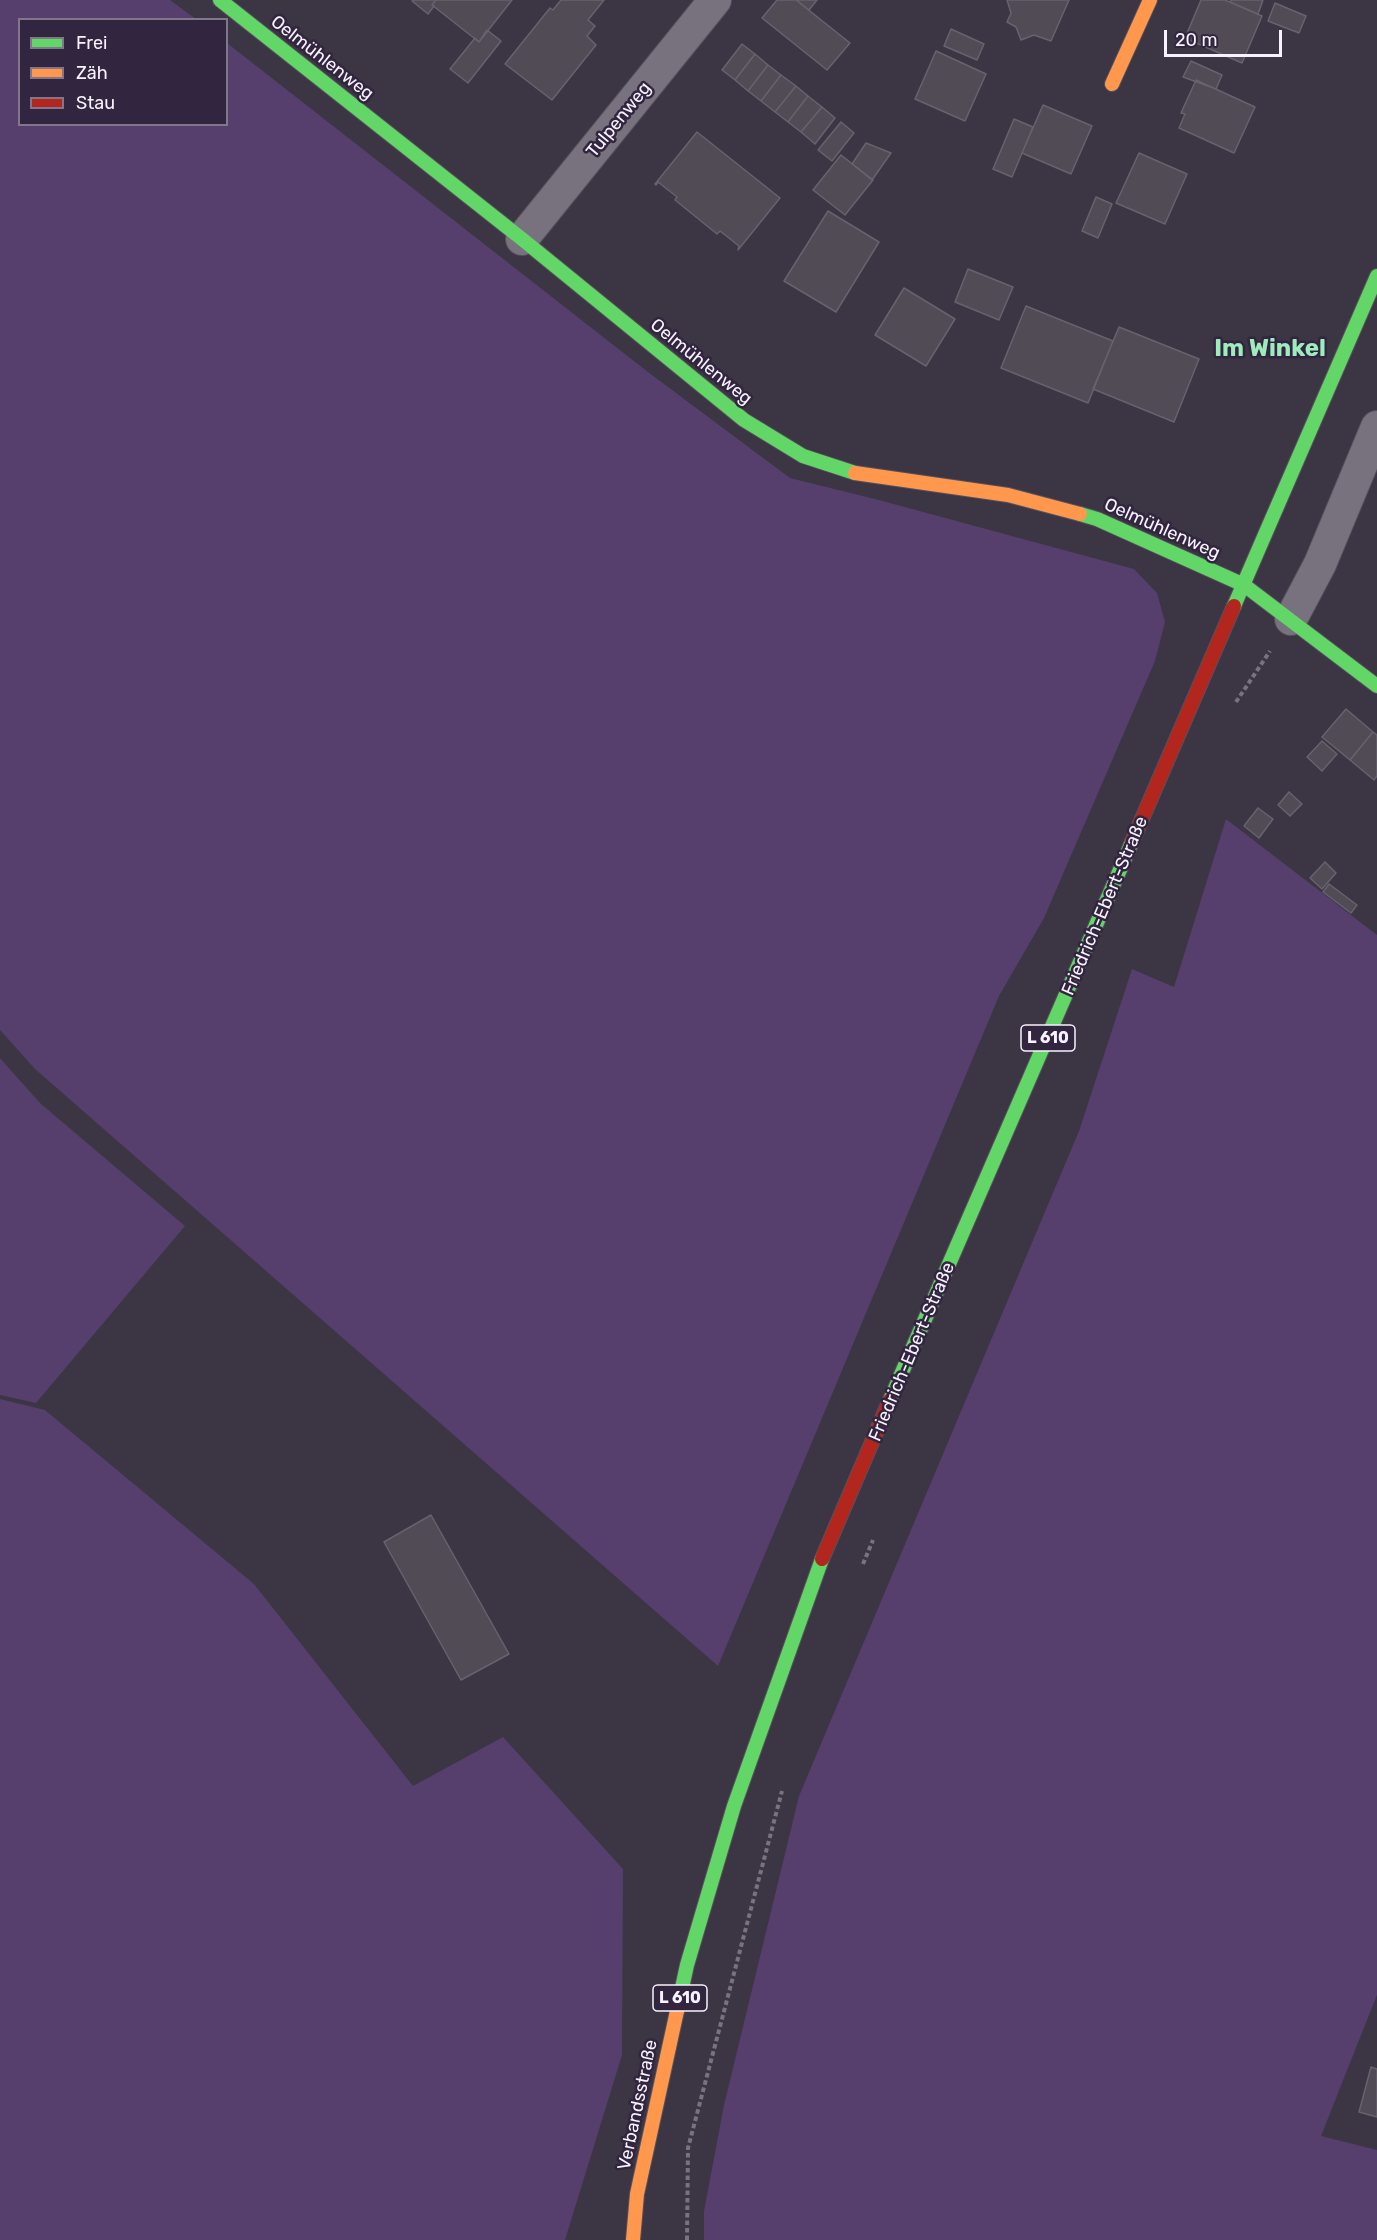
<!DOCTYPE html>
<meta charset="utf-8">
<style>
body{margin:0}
#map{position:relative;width:1377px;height:2240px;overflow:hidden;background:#3c3543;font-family:Rubik,sans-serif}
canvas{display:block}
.legend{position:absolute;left:18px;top:18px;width:210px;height:108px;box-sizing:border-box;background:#32253f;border:2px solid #81778b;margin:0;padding:8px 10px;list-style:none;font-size:18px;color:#f7f2fd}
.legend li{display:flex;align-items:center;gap:12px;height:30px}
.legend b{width:30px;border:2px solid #81778b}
.scale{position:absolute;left:1164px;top:30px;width:118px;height:27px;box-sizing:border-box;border:3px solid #f7f2fd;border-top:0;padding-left:8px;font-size:18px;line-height:21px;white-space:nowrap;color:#f7f2fd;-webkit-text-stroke:4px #32253f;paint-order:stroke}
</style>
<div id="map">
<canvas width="1377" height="2240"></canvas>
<ul class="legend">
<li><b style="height:8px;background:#63d668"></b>Frei</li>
<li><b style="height:8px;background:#ff974d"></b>Zäh</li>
<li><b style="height:8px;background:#b3261e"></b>Stau</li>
</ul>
<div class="scale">20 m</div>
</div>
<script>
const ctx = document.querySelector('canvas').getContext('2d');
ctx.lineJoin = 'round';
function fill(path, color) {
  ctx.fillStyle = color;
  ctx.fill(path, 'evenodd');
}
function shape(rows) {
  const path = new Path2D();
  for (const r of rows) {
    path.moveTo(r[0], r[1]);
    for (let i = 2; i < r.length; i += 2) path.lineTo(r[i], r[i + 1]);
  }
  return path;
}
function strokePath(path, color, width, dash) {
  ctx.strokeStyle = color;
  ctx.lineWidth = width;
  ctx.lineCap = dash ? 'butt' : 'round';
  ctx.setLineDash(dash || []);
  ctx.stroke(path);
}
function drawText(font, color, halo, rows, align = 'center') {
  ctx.font = font + ' Rubik,sans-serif';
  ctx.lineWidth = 5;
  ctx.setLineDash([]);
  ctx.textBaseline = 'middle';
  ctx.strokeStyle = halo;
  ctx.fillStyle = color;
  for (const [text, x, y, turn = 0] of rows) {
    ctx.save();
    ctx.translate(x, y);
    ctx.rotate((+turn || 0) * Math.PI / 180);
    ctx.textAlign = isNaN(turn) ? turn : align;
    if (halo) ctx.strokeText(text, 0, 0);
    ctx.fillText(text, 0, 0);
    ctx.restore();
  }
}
fill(shape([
 [0,0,170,0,196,19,20,20,20,124,226,124,227,43,648,372,790,478,879,500,1134,569,1157,593,1165,622,1155,661,1044,918,999,996,718,1666,35,1069,0,1030],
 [1226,819,1377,935,1377,1995,1321,2136,1377,2150,1377,2240,704,2240,704,2211,724,2105,799,1796,1079,1131,1132,969,1174,987],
 [0,1058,40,1103,185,1226,36,1403,0,1395],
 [0,1399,45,1410,254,1584,413,1786,503,1737,623,1869,622,2055,565,2240,0,2240]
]), '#563e6d');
const building = shape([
 [414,0,436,0,432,5,434,6,428,14,412,1,414,0],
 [436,0,512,0,479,42,432,5,436,0],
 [561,0,604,0,588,20,595,26,587,36,596,45,552,100,505,64,550,8,553,10,561,0],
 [777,0,796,0,850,43,827,70,762,18,777,0],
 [796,0,817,0,809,10,796,0],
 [1069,0,1051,41,1034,35,1021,40,1016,27,1007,22,1011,13,1007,0,1069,0],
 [1201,0,1225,0,1262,16,1242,63,1185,38,1201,0],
 [1231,0,1263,0,1258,14,1230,2,1231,0],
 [1275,3,1306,16,1299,33,1268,21,1275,3],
 [951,29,984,44,977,60,944,46,951,29],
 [487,30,501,41,468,83,450,69,475,38,479,42,487,30],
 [742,44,755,54,735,80,722,70,742,44],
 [936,51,986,74,965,121,915,99,936,51],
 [755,54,768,65,748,91,735,80,755,54],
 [1191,61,1222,75,1216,89,1183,77,1191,61],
 [768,65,781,75,761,101,748,91,768,65],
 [781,75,796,86,775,112,761,101,781,75],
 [1196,80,1255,107,1234,153,1179,128,1185,114,1181,113,1196,80],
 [796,86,808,96,788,122,775,112,796,86],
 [808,96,822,107,801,132,788,122,808,96],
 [1043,105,1092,126,1071,174,1022,153,1043,105],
 [822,107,835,118,815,144,801,132,822,107],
 [1014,119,1033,127,1012,177,993,169,1014,119],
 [841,122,854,133,832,161,818,150,841,122],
 [697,132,780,198,738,250,739,246,720,231,717,234,675,200,677,197,658,182,656,185,655,184,697,132],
 [866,143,891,153,872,180,852,164,866,143],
 [1139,153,1187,174,1165,224,1116,203,1139,153],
 [841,155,873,180,845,215,813,190,841,155],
 [1096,197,1112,204,1098,238,1082,231,1096,197],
 [828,211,879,242,836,312,784,281,828,211],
 [968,269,1013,287,999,320,955,302,968,269],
 [904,288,955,319,926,366,875,335,904,288],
 [1026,306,1113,341,1088,403,1001,368,1026,306],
 [1119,327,1199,359,1174,422,1093,389,1119,327],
 [1346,709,1373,732,1350,760,1322,737,1346,709],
 [1373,732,1377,735,1377,776,1374,780,1350,760,1373,732],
 [1322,741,1337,754,1322,771,1307,757,1322,741],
 [1289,792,1302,804,1290,816,1278,805,1289,792],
 [1258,808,1273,819,1259,838,1244,826,1258,808],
 [1325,862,1336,873,1322,889,1310,878,1325,862],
 [1329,884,1357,905,1351,913,1323,892,1329,884],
 [431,1515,509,1654,461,1680,384,1542,431,1515],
 [1371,2067,1377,2069,1377,2117,1359,2112,1371,2067]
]);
fill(building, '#514b56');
strokePath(building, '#67626d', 1.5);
const street = shape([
 [522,239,715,0],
 [1291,619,1320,564,1377,427]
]);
const fast = shape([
 [220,0,522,239,744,420,803,456,855,473],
 [1080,514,1097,519,1244,585,1377,686],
 [1234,606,1377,276],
 [890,1400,1132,842],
 [677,2011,687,1965,734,1806,822,1559]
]);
const slow = shape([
 [1112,84,1150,0],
 [855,473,1008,495,1080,514],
 [633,2240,637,2194,677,2011]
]);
const jam = shape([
 [1132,842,1234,606],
 [822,1559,890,1400]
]);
strokePath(street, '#56515c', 34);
strokePath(fast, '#56515c', 16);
strokePath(slow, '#56515c', 16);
strokePath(jam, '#56515c', 16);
strokePath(shape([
 [1236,702,1270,651],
 [863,1564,873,1540],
 [687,2240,688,2148,782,1791]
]), '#78737e', 4, [4.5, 3]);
strokePath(street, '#78727e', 32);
strokePath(fast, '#63d668', 14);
strokePath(slow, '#ff974d', 14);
strokePath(jam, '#b3261e', 14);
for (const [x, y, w] of [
 [1048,1038,54],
 [680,1998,54]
]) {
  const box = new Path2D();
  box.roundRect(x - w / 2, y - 13, w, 26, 4.5);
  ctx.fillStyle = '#32253f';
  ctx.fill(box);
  strokePath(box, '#f7f2fd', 1.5);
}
drawText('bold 16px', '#f7f2fd', null, [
 ["L 610",1048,1038],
 ["L 610",680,1998]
]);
drawText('18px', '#f7f2fd', '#32253f', [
 ["Oelmühlenweg",322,58,38],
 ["Tulpenweg",619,120,-51],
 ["Oelmühlenweg",701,362,39],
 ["Oelmühlenweg",1162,529,24],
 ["Friedrich-Ebert-Straße",1105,906,-67],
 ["Friedrich-Ebert-Straße",912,1352,-67],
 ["Verbandsstraße",638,2105,-78]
]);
drawText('bold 24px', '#9eebbc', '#32253f', [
 ["Im Winkel",1270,349]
]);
</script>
